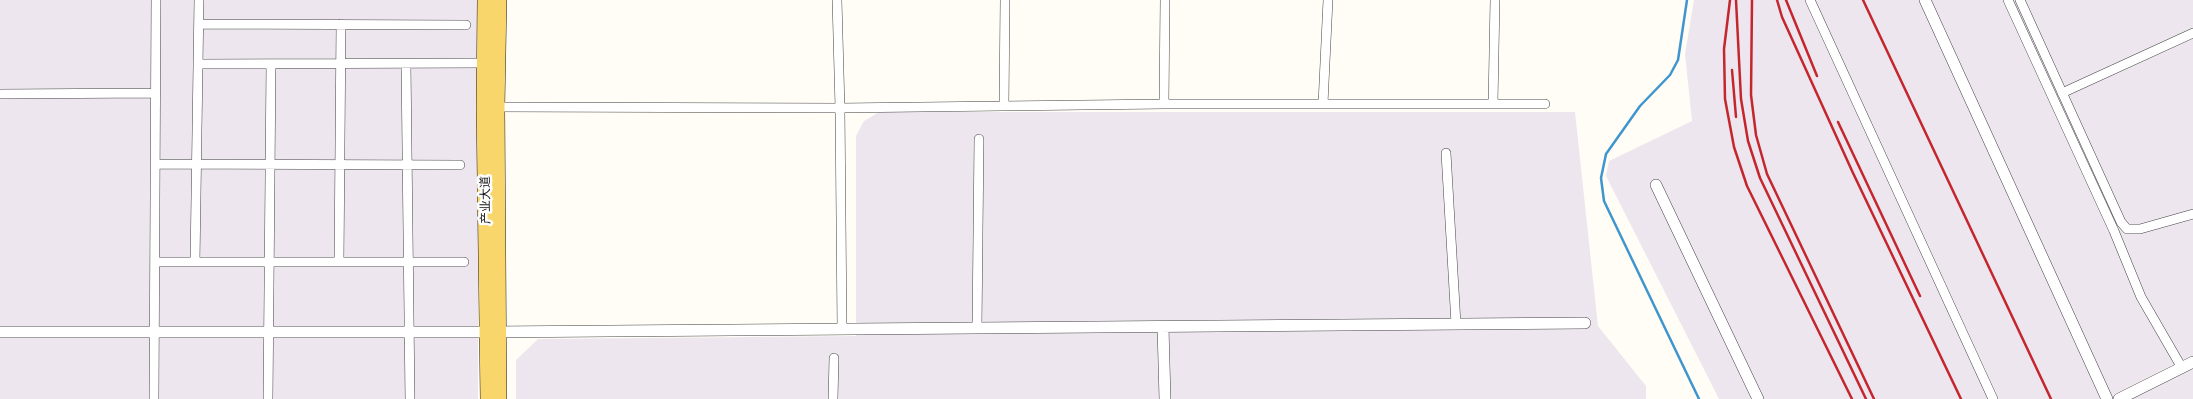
<!DOCTYPE html>
<meta charset="utf-8">
<style>
body{margin:0}
canvas{display:block;background:#fffdf5}
</style>
<canvas width="2193" height="399"></canvas>
<script>
const ctx = document.querySelector('canvas').getContext('2d');
ctx.lineJoin = 'round';
function fill(path, color) {
  ctx.fillStyle = color;
  ctx.fill(path, 'evenodd');
}
function shape(rows) {
  const path = new Path2D();
  for (const r of rows) {
    path.moveTo(r[0], r[1]);
    for (let i = 2; i < r.length; i += 2) path.lineTo(r[i], r[i + 1]);
  }
  return path;
}
function strokePath(path, color, width, dash) {
  ctx.strokeStyle = color;
  ctx.lineWidth = width;
  ctx.lineCap = dash ? 'butt' : 'round';
  ctx.setLineDash(dash || []);
  ctx.stroke(path);
}
function drawText(font, color, halo, rows, align = 'center') {
  ctx.font = font + ' Merriweather,"Noto Sans SC",serif';
  ctx.lineWidth = 5;
  ctx.setLineDash([]);
  ctx.textBaseline = 'middle';
  ctx.strokeStyle = halo;
  ctx.fillStyle = color;
  for (const [text, x, y, turn = 0] of rows) {
    ctx.save();
    ctx.translate(x, y);
    ctx.rotate((+turn || 0) * Math.PI / 180);
    ctx.textAlign = isNaN(turn) ? turn : align;
    if (halo) ctx.strokeText(text, 0, 0);
    ctx.fillText(text, 0, 0);
    ctx.restore();
  }
}
fill(shape([
 [0,0,478,0,478,399,0,399],
 [1694,0,2193,0,2193,399,1719,399,1606,176,1609,161,1692,121,1685,54],
 [879,112,1575,112,1598,326,1646,386,1646,399,516,399,516,360,538,339,856,336,856,136,864,121]
]), '#eee6ef');
strokePath(shape([
 [1687,0,1678,60,1670,75,1640,106,1606,154,1601,178,1604,201,1699,399]
]), '#3f96cf', 2.5);
const minor = shape([
 [837,0,840,108,842,329],
 [1810,0,1993,399],
 [2008,0,2114,231,2141,297,2182,368],
 [2020,0,2121,222,2127,229,2140,229,2193,214],
 [199,24,466,25],
 [198,64,484,63],
 [406,64,410,399],
 [2062,93,2193,33],
 [0,94,156,93],
 [1164,104,1165,0],
 [1323,104,1328,0],
 [1493,104,1495,0],
 [1004,106,1005,0],
 [494,107,840,108,1164,104,1545,104],
 [1446,153,1456,324],
 [155,164,460,165],
 [155,262,464,262],
 [195,262,199,0],
 [339,262,341,24],
 [977,328,979,139],
 [154,399,156,0],
 [268,399,271,64],
 [833,399,834,358]
]);
const tertiary = shape([
 [1925,0,2107,399],
 [1656,185,1758,399],
 [1163,327,1165,399],
 [0,332,489,332,1585,323],
 [2119,399,2193,362]
]);
const primary = shape([
 [485,0,484,107,488,399],
 [499,399,497,107,499,0]
]);
strokePath(minor, '#444', 10);
strokePath(tertiary, '#444', 12);
strokePath(primary, '#222', 16);
strokePath(minor, '#fff', 9);
strokePath(tertiary, '#fff', 11);
strokePath(primary, '#f9d66b', 15);
strokePath(shape([
 [1730,0,1724,49,1725,99,1734,147,1747,186,1852,399],
 [1736,0,1741,99,1748,141,1760,178,1866,399],
 [1752,0,1751,95,1756,135,1767,174,1874,399],
 [1777,0,1782,17,1853,173,1961,399],
 [1786,0,1817,76],
 [1863,0,2051,399],
 [1732,70,1736,117],
 [1838,122,1920,296]
]), '#c4262e', 2.5);
drawText('12px', '#111', '#fff', [
 ["产业大道",486,200,-91]
]);
</script>
